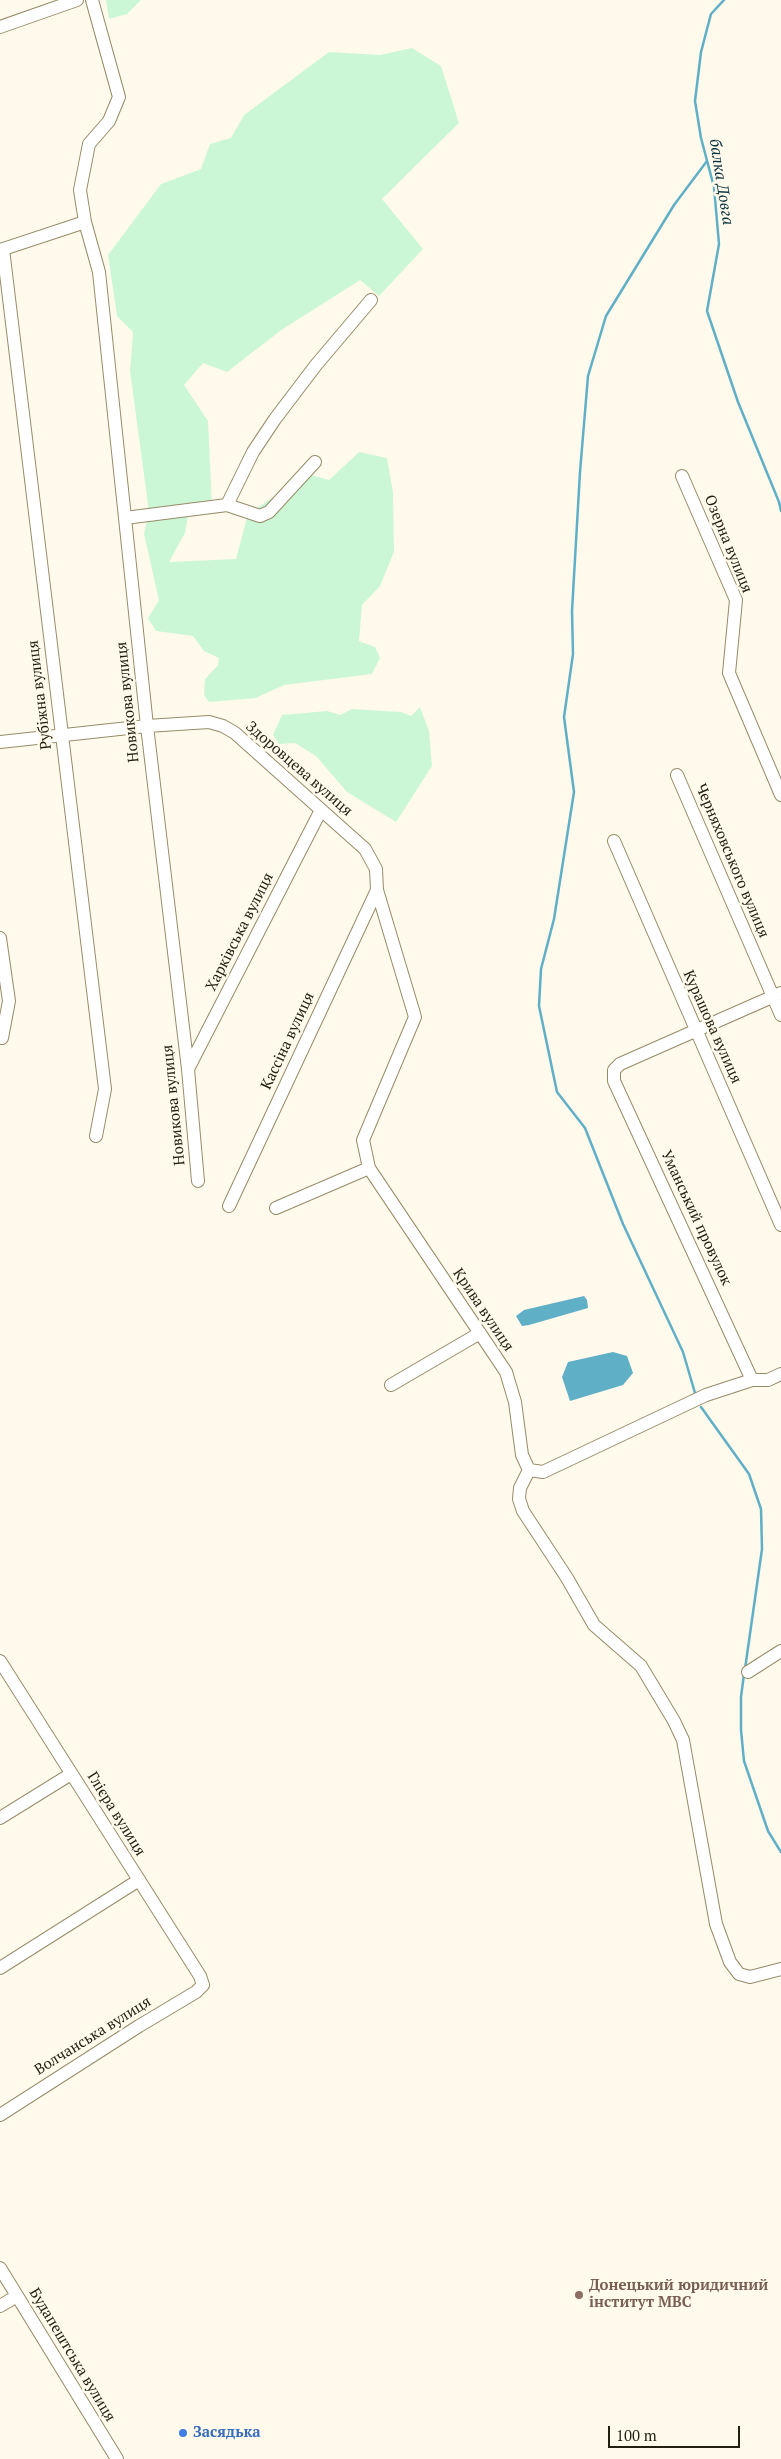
<!DOCTYPE html>
<meta charset="utf-8">
<style>
body{margin:0}
#map{position:relative;width:781px;height:2459px;overflow:hidden;background:#fffaec;font-family:"PT Serif",serif}
canvas{display:block}
.scale{position:absolute;left:608px;top:2426px;width:132px;height:22px;box-sizing:border-box;border:2px solid #231e11;border-top:0;padding-left:6px;font-size:15px;line-height:18px;white-space:nowrap;color:#231e11;-webkit-text-stroke:4px #fffaec;paint-order:stroke}
</style>
<div id="map">
<canvas width="781" height="2459"></canvas>
<div class="scale">100 m</div>
</div>
<script>
const ctx = document.querySelector('canvas').getContext('2d');
ctx.lineJoin = 'round';
function fill(path, color) {
  ctx.fillStyle = color;
  ctx.fill(path, 'evenodd');
}
function shape(rows) {
  const path = new Path2D();
  for (const r of rows) {
    path.moveTo(r[0], r[1]);
    for (let i = 2; i < r.length; i += 2) path.lineTo(r[i], r[i + 1]);
  }
  return path;
}
function strokePath(path, color, width, dash) {
  ctx.strokeStyle = color;
  ctx.lineWidth = width;
  ctx.lineCap = dash ? 'butt' : 'round';
  ctx.setLineDash(dash || []);
  ctx.stroke(path);
}
function drawText(font, color, halo, rows, align = 'center') {
  ctx.font = font + ' "PT Serif",serif';
  ctx.lineWidth = 5;
  ctx.setLineDash([]);
  ctx.textBaseline = 'middle';
  ctx.strokeStyle = halo;
  ctx.fillStyle = color;
  for (const [text, x, y, turn = 0] of rows) {
    ctx.save();
    ctx.translate(x, y);
    ctx.rotate((+turn || 0) * Math.PI / 180);
    ctx.textAlign = isNaN(turn) ? turn : align;
    if (halo) ctx.strokeText(text, 0, 0);
    ctx.fillText(text, 0, 0);
    ctx.restore();
  }
}
fill(shape([
 [106,0,141,0,127,14,109,19],
 [412,48,441,66,459,123,382,199,423,249,379,296,360,280,280,331,227,372,203,363,184,385,208,421,212,506,189,510,185,533,169,562,236,559,248,514,307,474,329,480,359,452,387,458,393,492,394,552,380,586,362,605,359,641,375,647,380,658,372,674,284,685,256,698,209,702,204,695,205,679,218,665,219,658,204,651,193,636,156,631,148,618,159,600,144,534,149,512,130,371,133,332,117,316,108,255,161,184,201,169,210,144,231,138,244,115,329,52,380,55],
 [420,707,429,731,432,766,396,822,347,792,316,756,295,743,279,744,273,735,282,715,327,711,340,715,352,709,401,712,411,716]
]), '#ccf7d6');
fill(shape([
 [584,1296,587,1300,588,1308,529,1325,522,1326,516,1316,524,1310],
 [613,1352,627,1356,633,1373,623,1385,570,1401,562,1377,568,1362]
]), '#5fafc7');
strokePath(shape([
 [724,0,711,14,701,52,695,101,701,138,714,187,719,244,707,311,738,402,779,502,781,511],
 [695,1393,683,1352,623,1224,585,1128,557,1092,539,1006,541,969,554,919,574,792,564,717,573,654,572,611,580,472,588,376,606,316,674,205,707,161],
 [701,1407,749,1474,761,1509,762,1549,745,1669],
 [744,1674,741,1697,741,1730,744,1761,768,1831,781,1852]
]), '#5fafc7', 2.5);
const minor = shape([
 [92,0,119,97,109,121,89,144,80,190,85,222,99,272,147,726,188,1069,198,1181],
 [0,27,77,0],
 [3,249,105,1089,96,1136],
 [0,250,85,222],
 [682,476,736,600,729,673,781,795],
 [227,505,253,452,275,419,316,365,371,300],
 [125,518,227,505,260,516,269,512,315,462],
 [0,742,147,726,209,722,223,726,235,733,365,849,376,869,377,890,415,1017,363,1140,369,1168,506,1372,515,1402,522,1455,529,1470,520,1488,519,1499,523,1511,567,1578,594,1625,641,1666,674,1721,683,1740,716,1924,730,1962,739,1974,750,1977,781,1969],
 [677,775,781,1015],
 [614,841,781,1225],
 [0,938,9,1001,2,1038],
 [188,1069,321,810],
 [229,1206,377,890],
 [276,1208,369,1168],
 [752,1380,614,1081,614,1070,620,1064,781,993],
 [391,1385,480,1333],
 [529,1470,543,1472,706,1395,752,1380,768,1380,781,1374],
 [0,1661,200,1976,203,1985,196,1992,139,2026,0,2115],
 [748,1672,781,1651],
 [0,1818,71,1774],
 [0,1968,139,1880],
 [0,2268,117,2459],
 [0,2306,17,2296]
]);
strokePath(minor, '#968b69', 14);
strokePath(minor, '#fff', 12);
for (const [x, y, r, color] of [
 [579,2295,5,"#8d6e63"],
 [183,2433,5,"#3f7fe0"]
]) {
  const dot = new Path2D();
  dot.arc(x, y, r, 0, 2 * Math.PI);
  ctx.fillStyle = color;
  ctx.fill(dot);
  strokePath(dot, '#fffaec', 2);
}
drawText('15px', '#231e11', '#fffaec', [
 ["Озерна вулиця",728,544,68],
 ["Рубіжна вулиця",40,695,-97],
 ["Новикова вулиця",128,702,-96],
 ["Здоровцева вулиця",299,769,41],
 ["Черняховського вулиця",732,861,67],
 ["Харківська вулиця",240,932,-63],
 ["Курашова вулиця",712,1027,66],
 ["Кассіна вулиця",288,1041,-65],
 ["Новикова вулиця",174,1105,-96],
 ["Уманський провулок",696,1218,65],
 ["Крива вулиця",483,1310,56],
 ["Глієра вулиця",116,1814,58],
 ["Волчанська вулиця",93,2036,-32],
 ["Будапештська вулиця",72,2355,59]
]);
drawText('bold 15px', '#785e54', '#fffaec', [
 ["Донецький юридичний",589,2286],
 ["інститут МВС",589,2303]
], 'left');
drawText('bold 15px', '#366cbe', '#fffaec', [
 ["Засядька",193,2433]
], 'left');
drawText('italic 16px', '#08303a', '#fffaec', [
 ["балка Довга",721,182,81]
]);
</script>
